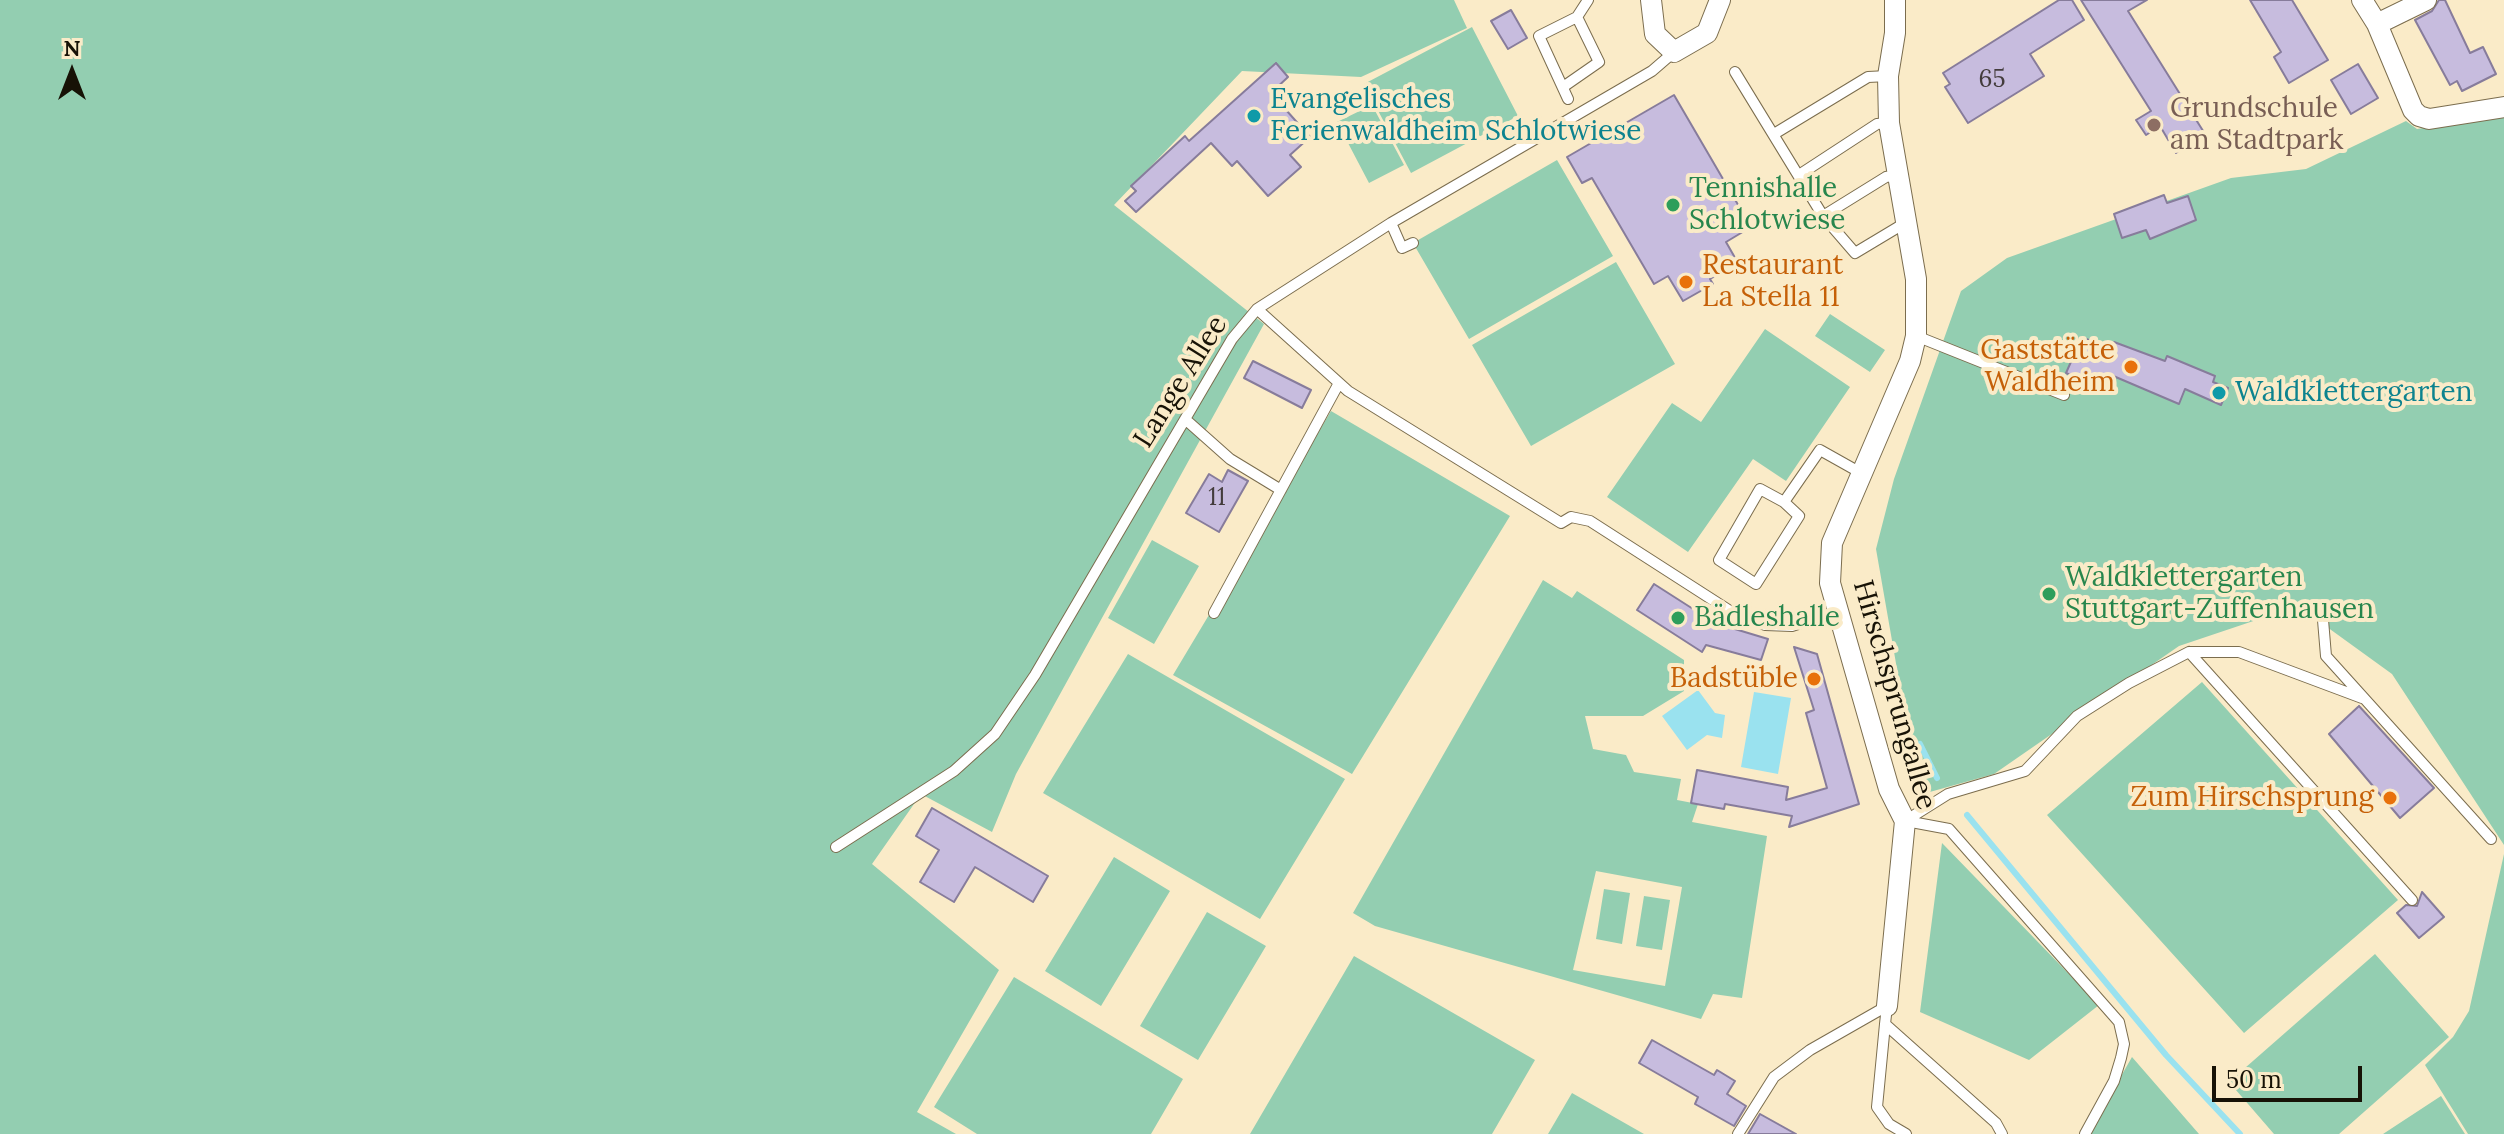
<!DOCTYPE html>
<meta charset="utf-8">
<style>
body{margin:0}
#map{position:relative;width:2504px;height:1134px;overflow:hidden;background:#faebc8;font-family:Lora,serif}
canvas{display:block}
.north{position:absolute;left:32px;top:32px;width:80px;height:80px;-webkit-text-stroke:6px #faebc8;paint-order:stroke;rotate:0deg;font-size:22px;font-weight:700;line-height:32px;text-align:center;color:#171206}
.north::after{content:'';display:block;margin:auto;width:28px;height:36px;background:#171206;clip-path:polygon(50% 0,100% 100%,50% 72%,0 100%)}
.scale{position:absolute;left:2212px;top:1066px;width:150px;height:36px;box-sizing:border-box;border:4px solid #171206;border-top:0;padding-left:10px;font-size:24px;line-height:28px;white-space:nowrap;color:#171206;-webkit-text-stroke:6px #faebc8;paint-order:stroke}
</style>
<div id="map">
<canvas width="2504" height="1134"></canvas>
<div class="north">N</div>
<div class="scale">50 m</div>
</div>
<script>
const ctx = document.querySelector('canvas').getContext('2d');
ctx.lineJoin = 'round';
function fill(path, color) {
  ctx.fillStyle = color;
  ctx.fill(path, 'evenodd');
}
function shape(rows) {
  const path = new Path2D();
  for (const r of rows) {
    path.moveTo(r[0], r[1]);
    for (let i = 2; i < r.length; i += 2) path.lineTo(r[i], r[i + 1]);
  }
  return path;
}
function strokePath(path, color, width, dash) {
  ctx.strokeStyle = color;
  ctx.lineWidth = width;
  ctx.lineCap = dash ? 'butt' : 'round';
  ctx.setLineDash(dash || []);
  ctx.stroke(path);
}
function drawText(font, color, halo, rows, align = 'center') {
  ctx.font = font + ' Lora,serif';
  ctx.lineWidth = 8;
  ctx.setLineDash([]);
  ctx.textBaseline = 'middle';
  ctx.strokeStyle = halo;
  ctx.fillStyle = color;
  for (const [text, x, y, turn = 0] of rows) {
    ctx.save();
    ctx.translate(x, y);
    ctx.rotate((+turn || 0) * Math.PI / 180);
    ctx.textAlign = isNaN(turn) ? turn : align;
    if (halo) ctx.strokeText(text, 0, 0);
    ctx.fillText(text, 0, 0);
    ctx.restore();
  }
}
fill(shape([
 [0,0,1454,0,1467,28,1361,77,1242,71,1114,205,1264,324,1016,774,992,832,921,794,872,864,999,970,917,1112,956,1134,0,1134],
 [1472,27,1518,116,1411,173,1364,84],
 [1372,105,1404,165,1369,183,1337,122],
 [2504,115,2504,845,2392,674,2298,606,2179,646,1994,774,1919,795,1876,549,1894,479,1961,291,2007,258,2231,178,2306,169,2406,121,2417,129],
 [1557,160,1613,256,1469,339,1413,243],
 [1616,262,1675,364,1531,446,1472,345],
 [1830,314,1885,350,1870,372,1815,336],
 [1765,329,1850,387,1786,481,1753,459,1688,552,1607,497,1672,403,1701,422],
 [1331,411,1510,516,1352,774,1173,675],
 [1152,540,1199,566,1154,644,1108,618],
 [1543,580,1572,598,1577,591,1684,660,1684,691,1643,716,1585,716,1593,749,1626,755,1634,772,1681,779,1677,800,1698,804,1692,822,1767,836,1742,998,1713,994,1701,1019,1375,926,1353,913],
 [1596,871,1682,887,1665,986,1573,970],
 [1128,654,1345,779,1260,919,1043,793],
 [2202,682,2398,900,2244,1033,2047,815],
 [1942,843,2099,1005,2029,1060,1920,1012],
 [2504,854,2504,1134,2468,1134,2425,1065,2453,1037,2469,1011],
 [1114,857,1170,891,1101,1006,1045,971],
 [1604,889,1630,893,1622,944,1596,939],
 [1644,896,1670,900,1662,950,1636,946],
 [1207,912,1266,946,1198,1060,1140,1026],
 [2375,954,2449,1037,2339,1134,2274,1134,2229,1082],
 [1354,956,1535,1060,1492,1134,1250,1134],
 [1014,977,1183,1079,1151,1134,977,1134,934,1107],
 [2132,1057,2199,1134,2088,1134],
 [1572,1093,1644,1134,1548,1134],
 [2441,1096,2465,1134,2383,1134]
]), '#93ceb1');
fill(shape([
 [1698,690,1715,713,1725,715,1722,738,1707,735,1687,750,1662,716],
 [1754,692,1791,698,1778,774,1741,767]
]), '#9ae2ef');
strokePath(shape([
 [1920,744,1937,778],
 [1967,815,2166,1055,2240,1134]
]), '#9ae2ef', 6);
const building = shape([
 [2059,0,2072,0,2084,20,2030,54,2044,76,1968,123,1945,87,1950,84,1943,73,2059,0],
 [2081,0,2147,0,2128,11,2205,134,2176,153,2160,126,2146,135,2136,120,2151,111,2081,0],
 [2250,0,2292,0,2328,60,2289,83,2274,57,2281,52,2250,0],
 [2439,0,2445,0,2470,53,2483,47,2496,74,2462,91,2457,81,2450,85,2415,20,2432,11,2439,0],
 [1511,10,1527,38,1508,49,1491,21,1511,10],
 [1276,63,1288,77,1271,93,1310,137,1290,155,1301,167,1268,196,1237,161,1232,166,1211,143,1136,212,1125,201,1136,191,1131,186,1185,136,1189,141,1276,63],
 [2358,64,2378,98,2351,114,2331,80,2358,64],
 [1674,95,1751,227,1726,242,1738,263,1710,279,1713,284,1683,301,1668,276,1654,284,1592,178,1582,183,1567,157,1674,95],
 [2164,195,2167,203,2188,196,2196,220,2150,239,2146,230,2122,238,2114,214,2164,195],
 [2082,337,2111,350,2114,342,2165,361,2167,356,2215,376,2213,382,2228,388,2221,405,2185,389,2179,404,2111,375,2107,384,2092,377,2089,383,2066,373,2082,337],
 [1253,361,1311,390,1302,408,1244,378,1253,361],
 [1228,470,1248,481,1219,532,1186,513,1209,474,1222,482,1228,470],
 [1654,584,1715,623,1768,639,1761,660,1706,645,1702,652,1637,610,1654,584],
 [1794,647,1817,654,1859,804,1789,827,1792,816,1725,804,1724,809,1691,803,1697,770,1788,787,1786,800,1827,788,1806,713,1814,710,1794,647],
 [2359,706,2434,788,2400,818,2329,734,2359,706],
 [932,808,1048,876,1033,902,975,867,954,902,920,882,939,850,916,836,932,808],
 [2422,892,2444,917,2419,938,2397,913,2406,905,2417,906,2422,892],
 [1652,1040,1714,1075,1717,1070,1735,1081,1727,1094,1746,1106,1734,1126,1695,1104,1698,1097,1639,1063,1652,1040],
 [1760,1114,1796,1134,1748,1134,1760,1114]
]);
fill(building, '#c7bcde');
strokePath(building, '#877c9b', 2);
const service = shape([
 [1735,72,1823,216,1855,253,1905,223],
 [1563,87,1599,62,1577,17,1588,0],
 [1568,99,1539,36,1577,17],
 [1774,134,1868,77,1888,76],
 [1799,175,1877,124,1889,123],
 [1823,216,1886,177,1897,175],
 [1391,223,1402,248,1413,243],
 [1257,309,1348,391,1561,523,1571,517,1590,521,1730,611,1765,625,1792,626,1835,612],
 [1916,336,2064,395],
 [1185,419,1230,459,1281,490],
 [1784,502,1799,516,1756,584,1719,560,1760,489,1784,502,1820,450,1861,473],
 [1214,613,1339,383],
 [2323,620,2326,656,2491,839],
 [2189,652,2239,652,2362,698],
 [1905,821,1948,794,2025,771,2077,716,2129,683,2189,652,2412,900],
 [1906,821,1949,829,2119,1022,2124,1044,2121,1058,2114,1081,2085,1134],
 [836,847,954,771,995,734,1035,675,1232,339,1257,309,1391,223,1652,71,1674,52],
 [1887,1006,1885,1024,1996,1123,2002,1134],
 [1885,1024,1877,1107,1889,1124,1906,1134],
 [1738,1134,1774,1077,1810,1050,1887,1006]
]);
const minor = shape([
 [1651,0,1655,34,1674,52,1707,33,1720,0],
 [2362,0,2377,24,2413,110,2419,116,2429,119,2504,107],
 [2377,24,2426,0],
 [1887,1006,1905,821,1889,789,1830,583,1832,543,1910,361,1916,336,1916,279,1889,123,1888,76,1895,33,1895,0]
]);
strokePath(service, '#7b6d4e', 12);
strokePath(minor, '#7b6d4e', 22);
strokePath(service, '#fff', 10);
strokePath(minor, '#fff', 20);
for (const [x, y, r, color] of [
 [1254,116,8,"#0f9aa8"],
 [2154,125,8,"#8d6e63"],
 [1673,205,8,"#2e9e5b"],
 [1686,282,8,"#e8710a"],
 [2131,367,8,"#e8710a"],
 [2219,393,8,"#0f9aa8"],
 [2049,594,8,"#2e9e5b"],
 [1678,618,8,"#2e9e5b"],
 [1814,679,8,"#e8710a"],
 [2390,798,8,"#e8710a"]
]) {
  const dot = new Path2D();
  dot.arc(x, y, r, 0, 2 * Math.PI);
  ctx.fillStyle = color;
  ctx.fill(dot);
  strokePath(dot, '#faebc8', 3);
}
drawText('24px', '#433c3c', null, [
 ["65",1992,80],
 ["11",1217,498]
]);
drawText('28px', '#0d838f', '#faebc8', [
 ["Evangelisches",1270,100],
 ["Ferienwaldheim Schlotwiese",1270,132],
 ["Waldklettergarten",2235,393]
], 'left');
drawText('28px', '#785e54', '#faebc8', [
 ["Grundschule",2170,109],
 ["am Stadtpark",2170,141]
], 'left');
drawText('28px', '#27864d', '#faebc8', [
 ["Tennishalle",1689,189],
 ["Schlotwiese",1689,221],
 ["Waldklettergarten",2065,578],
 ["Stuttgart-Zuffenhausen",2065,610],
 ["Bädleshalle",1694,618]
], 'left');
drawText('28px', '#c56008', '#faebc8', [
 ["Restaurant",1702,266,"left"],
 ["La Stella 11",1702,298,"left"],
 ["Gaststätte",2115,351],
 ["Waldheim",2115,383],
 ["Badstüble",1798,679],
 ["Zum Hirschsprung",2374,798]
], 'right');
drawText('28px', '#171206', '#faebc8', [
 ["Lange Allee",1181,382,-58],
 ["Hirschsprungallee",1894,695,74]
]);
</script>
